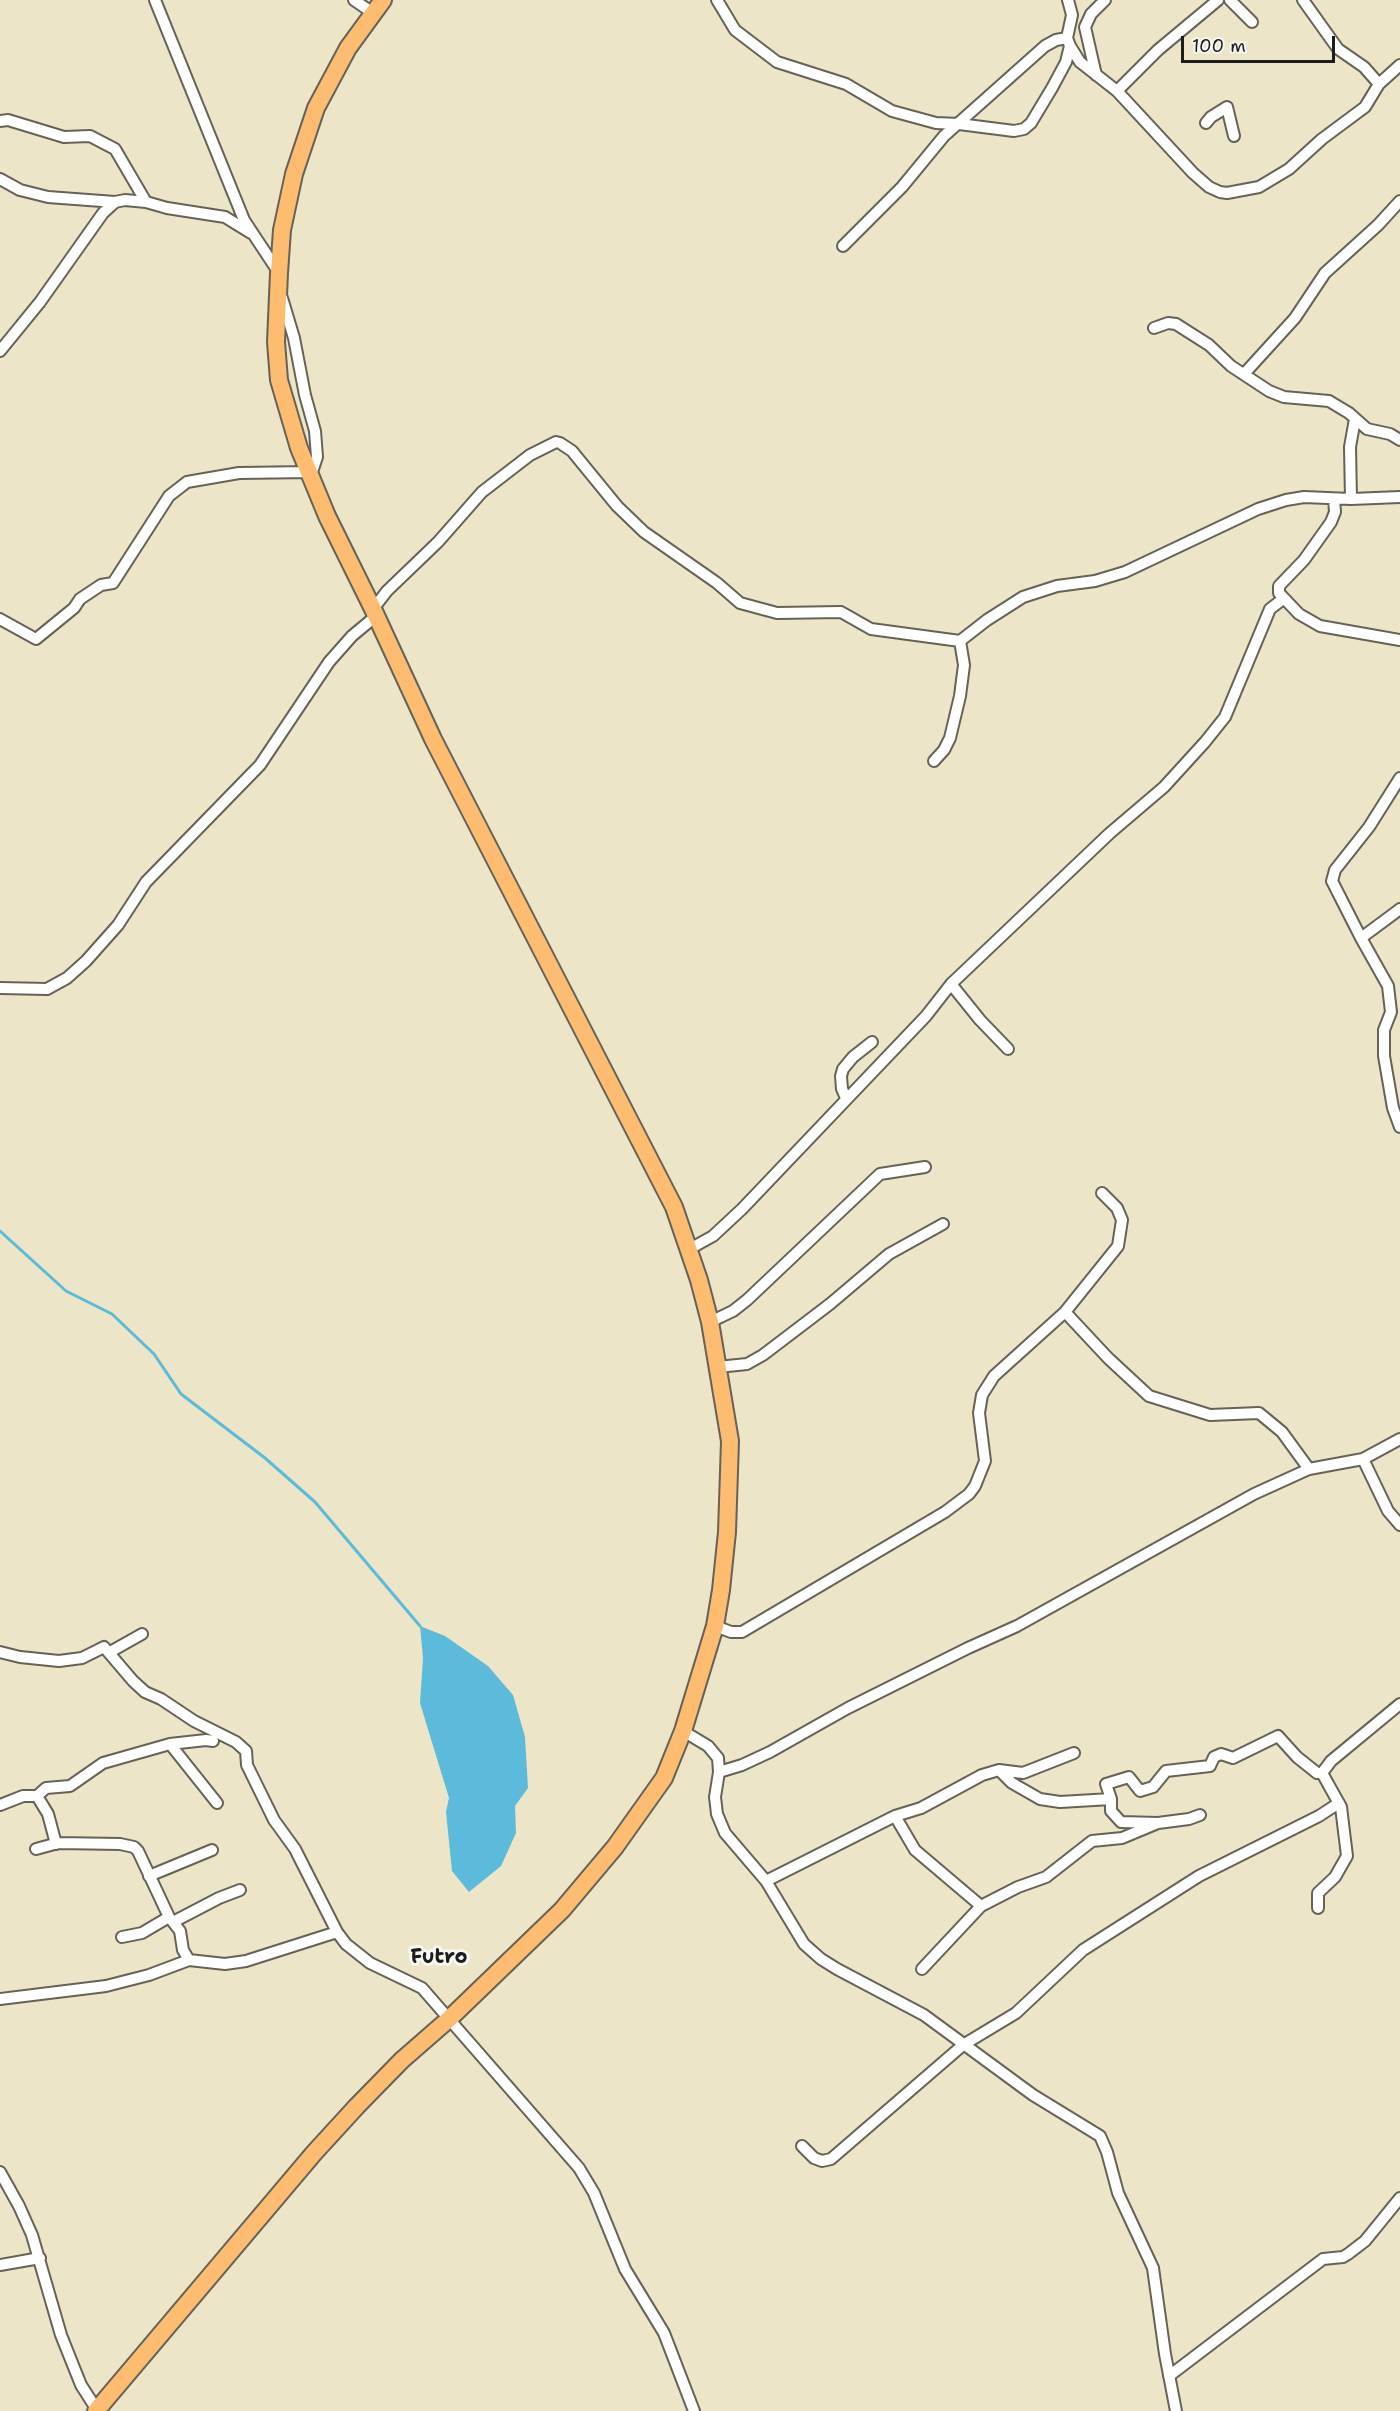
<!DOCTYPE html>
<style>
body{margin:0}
#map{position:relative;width:1400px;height:2411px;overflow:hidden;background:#ede5c8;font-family:"Shantell Sans",sans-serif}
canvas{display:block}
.scale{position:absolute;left:1181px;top:36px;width:154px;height:27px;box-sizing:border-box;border:3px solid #1c1c1c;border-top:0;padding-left:8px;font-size:18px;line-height:21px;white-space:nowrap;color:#1c1c1c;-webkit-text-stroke:4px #f6f6f2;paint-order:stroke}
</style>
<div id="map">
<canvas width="1400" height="2411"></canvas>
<div class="scale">100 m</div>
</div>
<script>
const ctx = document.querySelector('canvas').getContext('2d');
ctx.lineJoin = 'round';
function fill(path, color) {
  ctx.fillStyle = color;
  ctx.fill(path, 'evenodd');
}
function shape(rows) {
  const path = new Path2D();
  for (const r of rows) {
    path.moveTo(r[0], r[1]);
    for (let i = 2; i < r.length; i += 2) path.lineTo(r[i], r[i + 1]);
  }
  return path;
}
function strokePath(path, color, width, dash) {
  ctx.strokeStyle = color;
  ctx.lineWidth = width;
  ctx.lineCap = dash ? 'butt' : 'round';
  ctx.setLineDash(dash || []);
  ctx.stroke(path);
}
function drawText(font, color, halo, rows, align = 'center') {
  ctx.font = font + ' "Shantell Sans",sans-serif';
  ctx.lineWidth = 6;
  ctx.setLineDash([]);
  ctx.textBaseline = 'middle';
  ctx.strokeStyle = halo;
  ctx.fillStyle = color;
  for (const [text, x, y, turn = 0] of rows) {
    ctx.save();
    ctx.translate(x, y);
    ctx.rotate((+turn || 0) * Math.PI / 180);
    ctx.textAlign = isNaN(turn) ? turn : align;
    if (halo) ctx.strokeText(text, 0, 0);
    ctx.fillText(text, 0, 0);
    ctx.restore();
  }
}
fill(shape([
 [420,1626,445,1636,488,1666,513,1695,525,1737,528,1788,515,1806,516,1833,501,1866,469,1892,452,1871,446,1812,449,1798,420,1703,423,1658]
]), '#5cbada');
strokePath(shape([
 [0,1231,66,1291,112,1314,154,1354,181,1394,265,1458,315,1502,420,1626]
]), '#5cbada', 3);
const minor = shape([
 [155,0,244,220,279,273],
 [354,0,373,13],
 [717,0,735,30,777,62,846,84,892,111,936,123,959,124,1014,131,1024,129,1031,123,1052,88,1066,62,1070,46],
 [1068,0,1072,15,1067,38,1070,46,1080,62,1117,91,1193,173,1209,187,1220,192,1227,193,1259,187,1289,169,1322,139,1365,107,1379,84,1400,65],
 [1230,0,1252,22],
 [1303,0,1338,49,1364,67,1379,84],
 [1096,75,1085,27,1091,14,1105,0],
 [1117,91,1158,50,1218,0],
 [0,121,8,120,64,137,90,136,115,149,146,202],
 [1206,123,1211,117,1227,107,1234,136],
 [0,179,20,190,48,197,115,202],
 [843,246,902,187,944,136,1045,46,1056,40,1067,38],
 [282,298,294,338,305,395,315,431,317,457,311,475],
 [1154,328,1168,323,1176,324,1209,345,1231,366,1269,391,1284,397,1329,401,1349,413,1367,429,1390,434,1400,440],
 [0,351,40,302,103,213,115,202,125,200,146,202,167,208,225,217,251,233],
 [1244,374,1295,318,1325,273,1378,225,1400,201],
 [1355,419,1350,447,1351,499,1400,497],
 [1334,499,1335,512,1331,522,1304,560,1279,586,1279,593,1299,614,1320,626,1400,640],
 [373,609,387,591,438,542,482,492,530,455,556,442,560,443,572,451,617,506,644,532,717,583,740,603,777,613,841,612,871,629,960,641,964,665,960,696,950,738,944,750,934,761],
 [0,619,36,639,74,608,80,599,101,585,113,583,169,496,187,482,239,473,310,472],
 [960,641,987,620,1023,597,1057,586,1095,581,1125,572,1258,509,1286,500,1304,497,1351,499],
 [1400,909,1361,938,1388,986,1391,1012,1384,1030,1384,1056,1393,1108,1400,1127],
 [1361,938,1332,881,1335,870,1369,827,1400,778],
 [951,984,1110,833,1164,787,1205,742,1225,717,1270,609,1283,599],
 [0,988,47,989,67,978,86,961,118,925,146,882,260,765,329,662,352,636,376,616],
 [846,1098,842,1089,841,1076,843,1069,853,1057,872,1042],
 [687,1247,695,1246,713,1236,742,1209,926,1016,951,984,980,1020,1008,1049],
 [1065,1312,1118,1246,1122,1220,1117,1208,1102,1193],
 [710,1322,733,1311,747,1300,880,1174,925,1167],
 [718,1367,747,1364,763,1355,830,1304,889,1254,943,1224],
 [1363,1459,1388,1511,1400,1525],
 [715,1626,731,1632,742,1632,945,1512,969,1494,975,1486,985,1461,979,1413,982,1395,994,1376,1065,1312,1108,1358,1149,1396,1210,1415,1259,1413,1282,1432,1309,1469],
 [0,1652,20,1657,59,1661,82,1658,104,1647,133,1681,145,1692,161,1699,194,1721,236,1742,246,1751,247,1765,274,1820,295,1849,337,1932,346,1944,370,1963,422,1988,579,2168,594,2193,625,2269,664,2333,694,2411],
 [110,1652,142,1634],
 [683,1731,708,1746,718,1758,719,1772,742,1765,770,1752,848,1708,968,1648,1017,1626,1254,1494,1309,1469,1363,1459,1400,1439],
 [170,1744,217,1803],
 [1074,1753,1023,1773,999,1770,1012,1783,1040,1799,1060,1802,1111,1799,1106,1784,1129,1777,1140,1791,1153,1787,1166,1771,1210,1766,1214,1757,1221,1754,1233,1758,1278,1736,1297,1757,1317,1773,1322,1773,1331,1761,1400,1704],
 [999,1770,982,1775,921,1808,895,1816,915,1850,981,1906,1018,1887,1046,1877,1092,1841,1122,1838,1158,1823,1121,1822,1111,1811,1111,1799],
 [719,1772,715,1797,717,1814,725,1833,766,1881,804,1944,821,1959,837,1969,924,2015,1033,2095,1100,2136,1107,2152,1118,2193,1153,2268,1165,2354,1176,2411],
 [37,1796,46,1788,70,1786,103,1763,170,1744,206,1740,213,1741],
 [0,1805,23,1796,37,1796,48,1814,56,1844],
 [1158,1823,1189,1819,1200,1815],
 [36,1849,58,1843,120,1844,134,1847,138,1851,169,1917,180,1931,183,1950,189,1960],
 [149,1876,212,1850],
 [766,1881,895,1816],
 [1318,1908,1318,1893,1335,1877,1347,1856,1341,1807,1322,1773],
 [173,1922,219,1898,240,1890],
 [122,1937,142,1933,169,1917],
 [922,1969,981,1906],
 [0,1999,106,1986,149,1975,189,1960,225,1964,246,1961,337,1932],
 [802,2146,814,2158,822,2161,831,2159,963,2045,1016,2013,1083,1950,1199,1876,1319,1816,1339,1803],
 [0,2172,19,2206,32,2235,61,2335,81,2385,97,2410],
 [0,2265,40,2258],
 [1169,2376,1323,2259,1343,2257,1348,2254,1365,2241,1400,2198]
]);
const primary = shape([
 [96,2411,314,2153,357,2106,402,2060,449,2019,562,1910,615,1847,664,1778,683,1731,715,1626,721,1590,727,1532,730,1441,710,1322,699,1280,674,1207,433,739,373,609,327,516,299,448,279,380,276,342,279,273,282,230,294,174,316,108,348,48,383,0]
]);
strokePath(minor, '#656258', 14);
strokePath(primary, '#656258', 20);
strokePath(minor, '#fff', 10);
strokePath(primary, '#fdbc6f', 16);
drawText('bold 20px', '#1c1c1c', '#f6f6f2', [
 ["Futro",439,1958]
]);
</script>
